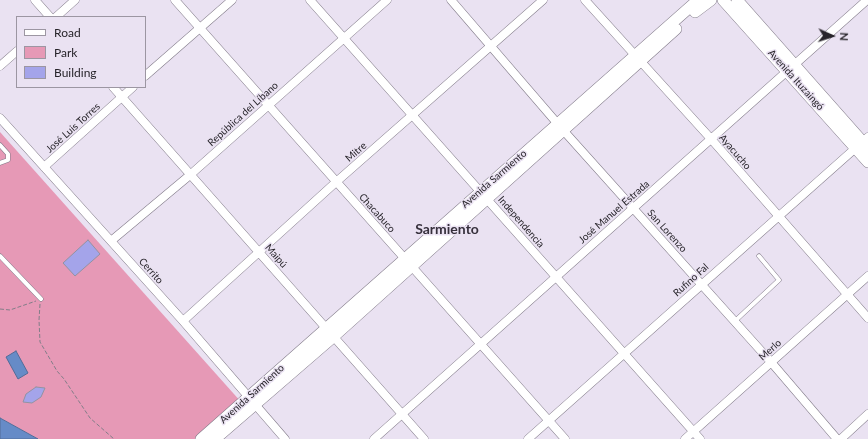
<!DOCTYPE html>
<meta charset="utf-8">
<style>
body{margin:0}
#map{position:relative;width:868px;height:439px;overflow:hidden;background:#eae2f2;font-family:Lato,sans-serif}
canvas{display:block}
.legend{position:absolute;left:16px;top:16px;width:130px;height:72px;box-sizing:border-box;background:#eae2f2;border:1px solid #9c96a2;margin:0;padding:5px 7px;list-style:none;font-size:12px;color:#27242a}
.legend li{display:flex;align-items:center;gap:8px;height:20px}
.legend b{width:20px;border:1px solid #9c96a2}
.north{position:absolute;left:812px;top:16px;width:40px;height:40px;-webkit-text-stroke:3px #eae2f2;paint-order:stroke;rotate:93deg;font-size:11px;font-weight:700;line-height:16px;text-align:center;color:#27242a}
.north::after{content:'';display:block;margin:auto;width:14px;height:18px;background:#27242a;clip-path:polygon(50% 0,100% 100%,50% 72%,0 100%)}
</style>
<div id="map">
<canvas width="868" height="439"></canvas>
<ul class="legend">
<li><b style="height:5px;background:#fff"></b>Road</li>
<li><b style="height:11px;background:#e699b6"></b>Park</li>
<li><b style="height:11px;background:#a4a4ea"></b>Building</li>
</ul>
<div class="north">N</div>
</div>
<script>
const ctx = document.querySelector('canvas').getContext('2d');
ctx.lineJoin = 'round';
function fill(path, color) {
  ctx.fillStyle = color;
  ctx.fill(path, 'evenodd');
}
function shape(rows) {
  const path = new Path2D();
  for (const r of rows) {
    path.moveTo(r[0], r[1]);
    for (let i = 2; i < r.length; i += 2) path.lineTo(r[i], r[i + 1]);
  }
  return path;
}
function strokePath(path, color, width, dash) {
  ctx.strokeStyle = color;
  ctx.lineWidth = width;
  ctx.lineCap = dash ? 'butt' : 'round';
  ctx.setLineDash(dash || []);
  ctx.stroke(path);
}
function drawText(font, color, halo, rows, align = 'center') {
  ctx.font = font + ' Lato,sans-serif';
  ctx.lineWidth = 3;
  ctx.setLineDash([]);
  ctx.textBaseline = 'middle';
  ctx.strokeStyle = halo;
  ctx.fillStyle = color;
  for (const [text, x, y, turn = 0] of rows) {
    ctx.save();
    ctx.translate(x, y);
    ctx.rotate((+turn || 0) * Math.PI / 180);
    ctx.textAlign = isNaN(turn) ? turn : align;
    if (halo) ctx.strokeText(text, 0, 0);
    ctx.fillText(text, 0, 0);
    ctx.restore();
  }
}
fill(shape([
 [0,132,242,403,198,439,38,439,0,418]
]), '#e699b6');
const water = shape([
 [16,351,28,373,18,379,6,357,16,351],
 [0,418,38,439,0,439,0,418]
]);
fill(water, '#668bc7');
strokePath(water, '#536c98', 1);
const building = shape([
 [88,240,100,254,75,276,63,263,88,240],
 [36,387,45,388,41,397,32,403,23,402,26,394,36,387]
]);
fill(building, '#a4a4ea');
strokePath(building, '#9293a3', 1);
const service = shape([
 [0,145,8,154,8,160,0,163],
 [0,256,41,299],
 [735,321,779,280,759,256]
]);
const minor = shape([
 [35,0,50,17],
 [175,0,565,439],
 [310,0,700,439],
 [451,0,563,130,771,362,837,439],
 [585,0,712,140,868,318],
 [56,17,75,0],
 [0,66,17,51],
 [145,76,232,0],
 [113,87,424,439],
 [0,118,183,321,285,439],
 [44,167,133,87],
 [111,241,190,175,387,0],
 [183,321,335,183,543,0],
 [374,439,867,0],
 [528,439,868,137],
 [685,439,868,276],
 [841,439,868,414]
]);
const secondary = shape([
 [723,0,868,162],
 [737,0,868,148],
 [695,12,711,0],
 [201,439,698,0],
 [215,439,333,337,676,29]
]);
strokePath(service, '#817a88', 5);
strokePath(minor, '#817a88', 9);
strokePath(secondary, '#817a88', 12);
strokePath(shape([
 [40,304,39,320,40,342,57,371,64,379,90,418,114,439],
 [0,309,10,310,36,301]
]), '#827d88', 1, [4, 2]);
strokePath(service, '#fff', 4);
strokePath(minor, '#fff', 8);
strokePath(secondary, '#fff', 11);
drawText('10px', '#27242a', '#eae2f2', [
 ["Avenida Ituzaingó",796,80,48],
 ["República del Líbano",243,114,-42],
 ["José Luis Torres",73,128,-42],
 ["Mitre",356,152,-41],
 ["Ayacucho",735,152,49],
 ["Avenida Sarmiento",494,179,-41],
 ["José Manuel Estrada",614,212,-41],
 ["Chacabuco",377,213,48],
 ["Independencia",521,222,49],
 ["San Lorenzo",667,231,48],
 ["Maipú",276,256,49],
 ["Cerrito",151,271,48],
 ["Rufino Fal",691,280,-42],
 ["Merlo",770,350,-42],
 ["Avenida Sarmiento",252,394,-42]
]);
drawText('bold 14px', '#36303c', '#eae2f2', [
 ["Sarmiento",447,229]
]);
</script>
